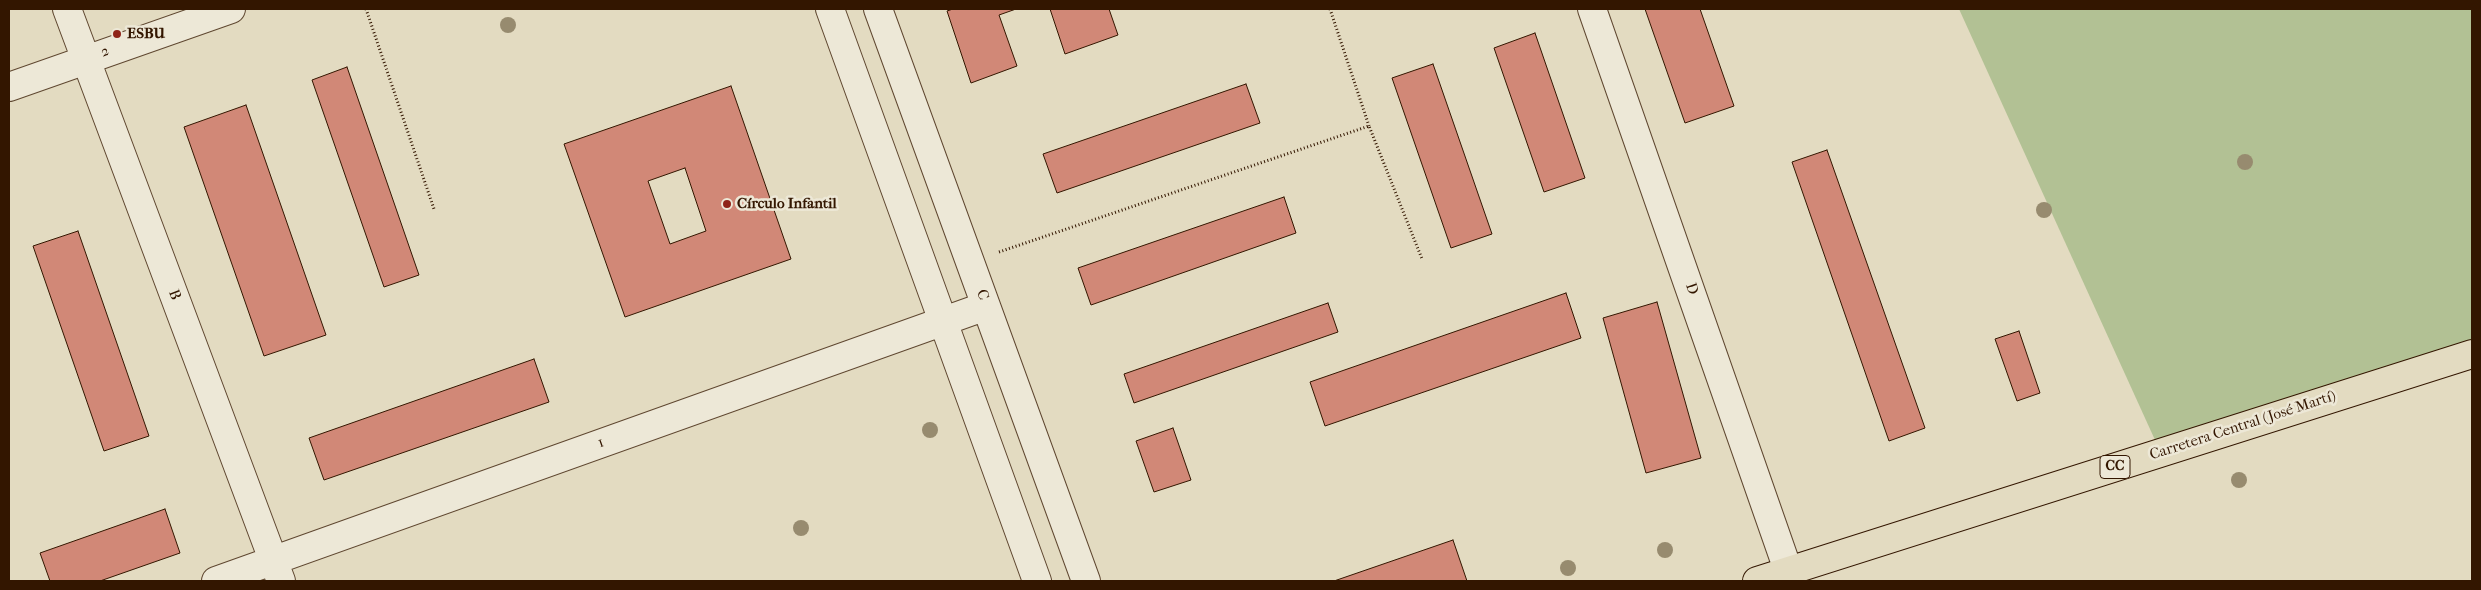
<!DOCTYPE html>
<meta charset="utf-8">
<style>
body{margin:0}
#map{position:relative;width:2481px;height:590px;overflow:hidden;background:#e3dbc1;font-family:"IM FELL French Canon",serif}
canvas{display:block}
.frame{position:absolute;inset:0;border:10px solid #331600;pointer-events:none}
</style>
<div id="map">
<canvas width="2481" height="590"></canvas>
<div class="frame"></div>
</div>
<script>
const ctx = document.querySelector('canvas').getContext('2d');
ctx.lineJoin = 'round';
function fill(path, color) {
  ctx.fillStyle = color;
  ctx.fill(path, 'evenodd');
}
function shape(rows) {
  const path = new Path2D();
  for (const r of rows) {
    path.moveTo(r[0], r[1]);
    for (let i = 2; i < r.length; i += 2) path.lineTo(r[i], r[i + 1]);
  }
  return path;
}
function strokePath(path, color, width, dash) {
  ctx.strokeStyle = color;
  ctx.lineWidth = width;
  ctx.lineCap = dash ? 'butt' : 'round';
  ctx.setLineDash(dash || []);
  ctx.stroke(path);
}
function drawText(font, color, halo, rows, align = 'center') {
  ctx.font = font + ' "IM FELL French Canon",serif';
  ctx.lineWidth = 5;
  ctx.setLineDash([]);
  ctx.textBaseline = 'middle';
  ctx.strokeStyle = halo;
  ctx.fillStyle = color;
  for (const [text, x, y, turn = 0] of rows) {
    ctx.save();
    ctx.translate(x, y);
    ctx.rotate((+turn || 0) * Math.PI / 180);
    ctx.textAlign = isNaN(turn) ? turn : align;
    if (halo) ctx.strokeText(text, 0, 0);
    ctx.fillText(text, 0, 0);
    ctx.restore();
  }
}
fill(shape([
 [1959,9,2472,9,2472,348,2160,451]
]), '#b2c194');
const building = shape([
 [953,9,1016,9,999,15,1017,66,971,83,947,11,953,9],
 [1050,9,1109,9,1118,35,1065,54,1050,9],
 [1645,9,1700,9,1734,106,1685,123,1645,9],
 [1535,33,1585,178,1544,192,1494,48,1535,33],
 [1433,64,1492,234,1451,248,1392,78,1433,64],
 [347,67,419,275,384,287,312,80,347,67],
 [1246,84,1260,123,1057,193,1043,154,1246,84],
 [731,86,791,259,625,317,564,144,731,86],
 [685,168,706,231,670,244,648,181,685,168],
 [246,105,326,335,264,356,184,127,246,105],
 [1827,150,1925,428,1889,441,1792,162,1827,150],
 [1284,197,1296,233,1091,305,1078,268,1284,197],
 [78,231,149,436,104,451,33,246,78,231],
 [1566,293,1581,338,1325,426,1310,382,1566,293],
 [1657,302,1701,458,1646,473,1603,318,1657,302],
 [1328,303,1338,332,1134,403,1124,374,1328,303],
 [2019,331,2040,393,2017,401,1995,339,2019,331],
 [534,359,549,402,324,480,309,438,534,359],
 [1173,428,1191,480,1154,492,1136,441,1173,428],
 [165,509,180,553,100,581,50,581,40,553,165,509],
 [1453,540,1467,581,1334,581,1453,540]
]);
fill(building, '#d18877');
strokePath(building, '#331600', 1);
const minor = shape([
 [67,9,281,581],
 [830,9,1037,581],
 [878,9,1086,581],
 [1592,9,1788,570],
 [9,87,231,9],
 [216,581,986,306]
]);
const highway = shape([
 [1757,581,2472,354]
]);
strokePath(minor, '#5f4730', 30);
strokePath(highway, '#331600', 30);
strokePath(shape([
 [366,9,434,209],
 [1330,9,1369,126],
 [999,252,1369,126,1422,259]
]), '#331600', 3, [1, 2.5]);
strokePath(minor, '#ede8d7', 28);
strokePath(highway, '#e3dbc1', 28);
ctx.fillStyle = '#978b6f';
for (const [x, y] of [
 [508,25],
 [2245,162],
 [2044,210],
 [930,430],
 [2239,480],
 [801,528],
 [1665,550],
 [1568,568]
]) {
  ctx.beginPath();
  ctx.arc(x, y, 8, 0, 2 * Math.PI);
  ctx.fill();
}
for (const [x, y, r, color] of [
 [117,34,5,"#8f2418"],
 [727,204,5,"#8f2418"]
]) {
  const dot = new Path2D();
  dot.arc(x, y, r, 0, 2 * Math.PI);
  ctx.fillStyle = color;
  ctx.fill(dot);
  strokePath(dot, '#ede8d7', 2);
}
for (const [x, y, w] of [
 [2115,467,30]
]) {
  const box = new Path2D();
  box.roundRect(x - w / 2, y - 11.5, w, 23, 4);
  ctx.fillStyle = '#ede8d7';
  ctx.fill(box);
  strokePath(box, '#331600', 1);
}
drawText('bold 14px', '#331600', null, [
 ["CC",2115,467]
]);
drawText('bold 15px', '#331600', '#ede8d7', [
 ["ESBU",127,34],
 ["Círculo Infantil",737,204]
], 'left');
drawText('15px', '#331600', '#ede8d7', [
 ["2",105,52,-19],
 ["D",1691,289,71],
 ["B",174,295,69],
 ["C",982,295,70],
 ["Carretera Central (José Martí)",2243,426,-18],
 ["1",601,443,-20]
]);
</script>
